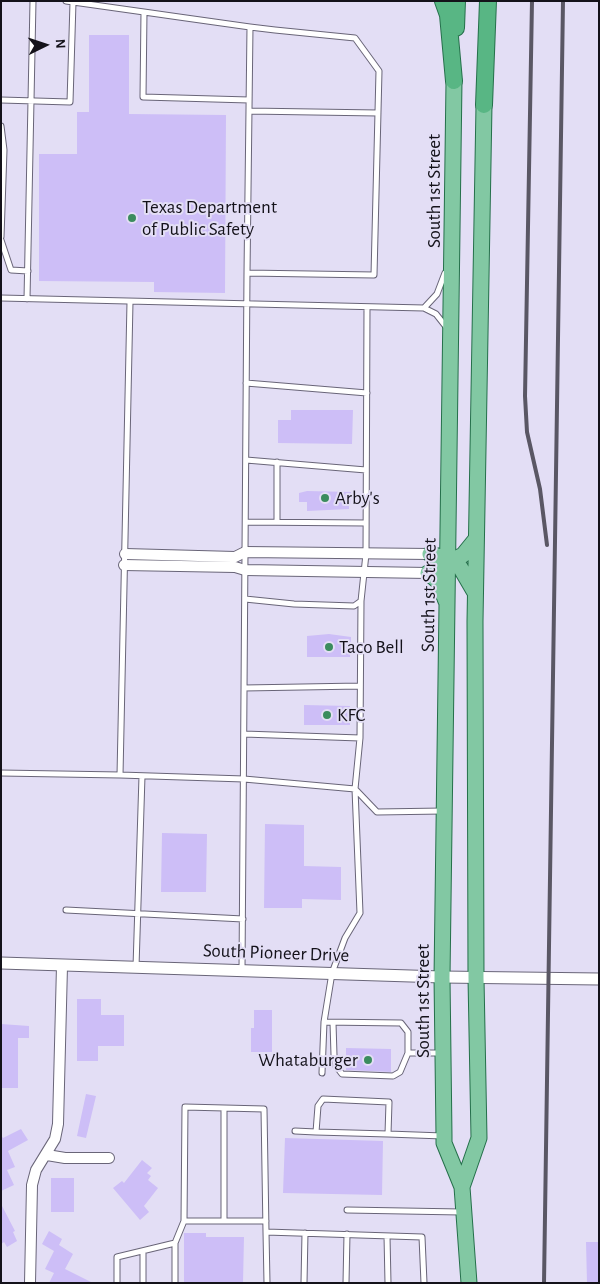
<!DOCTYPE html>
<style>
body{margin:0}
#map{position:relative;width:600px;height:1284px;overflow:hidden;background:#e3def5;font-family:"Alegreya Sans",sans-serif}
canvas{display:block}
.frame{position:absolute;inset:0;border:2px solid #14121a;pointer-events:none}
.north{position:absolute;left:20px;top:20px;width:50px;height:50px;-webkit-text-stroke:4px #e3def5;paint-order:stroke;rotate:86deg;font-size:14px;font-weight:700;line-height:20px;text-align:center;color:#14121a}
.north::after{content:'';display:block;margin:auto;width:18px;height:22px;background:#14121a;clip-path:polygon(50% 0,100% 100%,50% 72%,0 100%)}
</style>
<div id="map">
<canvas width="600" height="1284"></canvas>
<div class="frame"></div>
<div class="north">N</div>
</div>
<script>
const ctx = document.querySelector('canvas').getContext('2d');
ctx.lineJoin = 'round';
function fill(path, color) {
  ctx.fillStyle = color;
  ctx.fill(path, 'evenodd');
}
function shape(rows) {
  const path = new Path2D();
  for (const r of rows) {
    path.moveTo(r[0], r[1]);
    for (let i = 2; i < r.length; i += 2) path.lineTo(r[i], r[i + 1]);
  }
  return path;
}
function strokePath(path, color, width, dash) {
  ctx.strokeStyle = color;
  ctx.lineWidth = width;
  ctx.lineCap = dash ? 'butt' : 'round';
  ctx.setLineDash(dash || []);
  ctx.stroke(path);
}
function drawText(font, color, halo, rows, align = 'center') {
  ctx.font = font + ' "Alegreya Sans",sans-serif';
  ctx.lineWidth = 4;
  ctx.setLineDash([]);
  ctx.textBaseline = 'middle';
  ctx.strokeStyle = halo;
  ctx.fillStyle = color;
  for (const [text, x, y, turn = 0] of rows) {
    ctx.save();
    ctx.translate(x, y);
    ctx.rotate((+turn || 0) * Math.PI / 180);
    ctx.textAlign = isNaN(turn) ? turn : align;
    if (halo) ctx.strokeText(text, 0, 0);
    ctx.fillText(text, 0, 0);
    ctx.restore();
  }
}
fill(shape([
 [89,35,129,35,129,114,226,115,225,293,154,292,154,282,39,281,39,154,77,154,77,112,89,112],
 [291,410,353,410,352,444,278,443,278,420,291,420],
 [307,491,351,492,351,504,349,504,349,509,307,511,307,502,299,502,299,493],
 [329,634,351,637,350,657,307,657,307,636],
 [304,705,350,706,350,725,304,725],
 [265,824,304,825,304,866,341,867,341,900,302,899,302,908,264,908],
 [162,833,207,834,206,892,161,892],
 [77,999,101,999,101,1015,124,1015,124,1046,98,1046,98,1061,77,1061],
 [254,1010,272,1010,272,1052,251,1052,251,1028,254,1028],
 [1,1024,29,1026,29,1038,18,1038,18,1088,1,1088],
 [346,1048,391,1049,391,1072,346,1070],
 [86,1094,96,1096,86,1138,77,1136],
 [21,1129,28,1140,8,1151,15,1167,7,1170,14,1185,1,1191,1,1135,3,1138],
 [285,1138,383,1141,382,1195,283,1193],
 [142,1160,152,1168,147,1173,151,1176,148,1180,158,1188,144,1206,149,1212,140,1220,113,1188,122,1181,124,1183],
 [51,1178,74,1178,74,1212,51,1212],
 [1,1204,15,1231,13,1232,17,1241,7,1247,4,1242,1,1244],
 [49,1231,62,1239,59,1245,73,1254,65,1269,93,1283,49,1283,54,1273,45,1269,54,1251,42,1244],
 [184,1233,206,1233,206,1237,244,1237,243,1283,184,1283],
 [586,1242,599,1242,599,1283,587,1283]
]), '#cdbef7');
const service = shape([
 [66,1,144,12,179,17,250,27,275,30,355,38,379,71,374,275,247,273,250,27],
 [144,12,143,97,249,100],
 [1,100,70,102,73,2],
 [249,111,378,113],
 [1,126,4,150,1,237],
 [1,240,11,270,28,271],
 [1,298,424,308,436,314,447,328],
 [27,299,33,1],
 [130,302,120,775,244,779,355,789,377,812,443,811],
 [424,308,437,294,445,273],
 [246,383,367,393],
 [246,460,366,470],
 [246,522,366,523],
 [277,522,277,462],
 [245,599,294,604,354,606,361,601,366,554,367,307],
 [361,601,360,738,355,789,360,913,345,938,332,973,324,1022,401,1023,408,1032,408,1053,441,1053],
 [244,688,360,686],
 [244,734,360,738],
 [1,773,120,775],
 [66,910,243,919],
 [136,967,142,776],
 [242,969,247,273],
 [333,1023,334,1055,336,1066,342,1074,393,1076,400,1072,408,1053],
 [322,1073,324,1022],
 [224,1108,224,1221],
 [295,1131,316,1132],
 [388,1134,389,1102,323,1099,318,1106,316,1132,388,1134,443,1136],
 [347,1210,461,1212],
 [184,1221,266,1221],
 [387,1236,388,1283],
 [175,1243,184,1221,185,1107,264,1109,266,1232],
 [117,1283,117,1257,175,1243,175,1283],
 [143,1283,143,1251],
 [267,1283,266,1232,422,1237,424,1283],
 [304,1283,305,1233],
 [346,1283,347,1234]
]);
const minor = shape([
 [125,554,235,557,245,552,430,554],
 [124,565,235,567,245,570,428,573],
 [47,1155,65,1158,109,1158],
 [30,1283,32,1185,36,1170,55,1139,58,1124,62,966]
]);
const tertiary = shape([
 [1,963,442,977,599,979]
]);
const primary = shape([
 [454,81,442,977,444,1136,444,1143,462,1187,469,1283],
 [430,554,445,558,460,567,474,591],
 [446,601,438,581,428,573,463,555,476,539],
 [462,1187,479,1138,476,978,475,621,484,105]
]);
const trunk = shape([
 [443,1,448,15,454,81],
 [456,28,457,1],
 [484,105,488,1]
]);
strokePath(service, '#696578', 7);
strokePath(minor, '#696578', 12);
strokePath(tertiary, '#696578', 13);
strokePath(primary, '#25704b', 17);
strokePath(trunk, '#25704b', 18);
strokePath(service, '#fff', 5);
strokePath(minor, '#fff', 10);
strokePath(tertiary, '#fff', 11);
strokePath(primary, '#82c8a3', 15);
strokePath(trunk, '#58b684', 16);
strokePath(shape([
 [532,1,525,396,527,432,540,489,547,545],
 [544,1283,563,1]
]), '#5a5764', 4);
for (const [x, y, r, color] of [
 [132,218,5,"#3b8c5e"],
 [325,498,5,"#3b8c5e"],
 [329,647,5,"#3b8c5e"],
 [327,715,5,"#3b8c5e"],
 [368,1060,5,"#3b8c5e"]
]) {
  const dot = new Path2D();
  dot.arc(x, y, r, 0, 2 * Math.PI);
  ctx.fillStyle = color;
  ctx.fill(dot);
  strokePath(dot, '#e3def5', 2);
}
drawText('19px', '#14121a', '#e3def5', [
 ["South 1st Street",434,191,-90],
 ["South 1st Street",429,595,-89],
 ["South Pioneer Drive",276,953,2],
 ["South 1st Street",423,1001,-90]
]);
drawText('19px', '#14121a', '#e3def5', [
 ["Texas Department",142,207],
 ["of Public Safety",142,229],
 ["Arby's",335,498],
 ["Taco Bell",339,647],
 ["KFC",337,715],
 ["Whataburger",358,1060,"right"]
], 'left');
</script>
